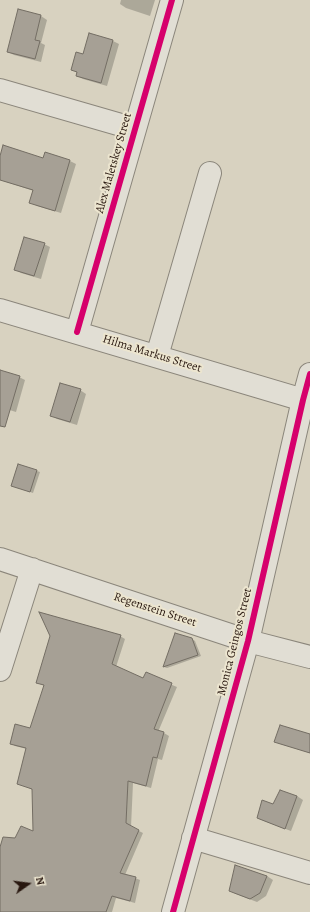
<!DOCTYPE html>
<style>
body{margin:0}
#map{position:relative;width:310px;height:912px;overflow:hidden;background:#d8d2c0;font-family:Alegreya,serif}
canvas{display:block}
.north{position:absolute;left:8px;top:864px;width:40px;height:40px;-webkit-text-stroke:3px #ece5cf;paint-order:stroke;rotate:76deg;font-size:11px;font-weight:700;line-height:16px;text-align:center;color:#28170f}
.north::after{content:'';display:block;margin:auto;width:14px;height:18px;background:#28170f;clip-path:polygon(50% 0,100% 100%,50% 72%,0 100%)}
</style>
<div id="map">
<canvas width="310" height="912"></canvas>
<div class="north">N</div>
</div>
<script>
const ctx = document.querySelector('canvas').getContext('2d');
ctx.lineJoin = 'round';
function fill(path, color) {
  ctx.fillStyle = color;
  ctx.fill(path, 'evenodd');
}
function shape(rows) {
  const path = new Path2D();
  for (const r of rows) {
    path.moveTo(r[0], r[1]);
    for (let i = 2; i < r.length; i += 2) path.lineTo(r[i], r[i + 1]);
  }
  return path;
}
function strokePath(path, color, width, dash) {
  ctx.strokeStyle = color;
  ctx.lineWidth = width;
  ctx.lineCap = dash ? 'butt' : 'round';
  ctx.setLineDash(dash || []);
  ctx.stroke(path);
}
function drawText(font, color, halo, rows, align = 'center') {
  ctx.font = font + ' Alegreya,serif';
  ctx.lineWidth = 4;
  ctx.setLineDash([]);
  ctx.textBaseline = 'middle';
  ctx.strokeStyle = halo;
  ctx.fillStyle = color;
  for (const [text, x, y, turn = 0] of rows) {
    ctx.save();
    ctx.translate(x, y);
    ctx.rotate((+turn || 0) * Math.PI / 180);
    ctx.textAlign = isNaN(turn) ? turn : align;
    if (halo) ctx.strokeText(text, 0, 0);
    ctx.fillText(text, 0, 0);
    ctx.restore();
  }
}
fill(shape([
 [121,0,155,0,150,16,126,8,120,4],
 [41,16,47,20,41,43,45,45,41,62,14,55,8,52],
 [113,41,119,44,107,86,83,79,77,76,78,73,72,69,84,55],
 [46,154,70,161,76,164,61,213,37,206,31,203,34,191,0,180,0,159,44,159],
 [44,244,50,247,41,279,21,273,15,269],
 [0,371,19,377,25,380,16,412,0,407],
 [80,390,86,394,77,425,57,419,51,415],
 [37,471,40,472,33,493,12,486],
 [120,636,125,639,116,667,144,679,146,674,177,687,158,732,164,733,169,736,162,760,158,759,151,788,133,783,131,827,143,833,125,875,135,878,140,880,135,903,116,898,112,912,0,912,0,850,15,839,34,833,33,790,18,783,27,749,15,746,11,743,31,729,45,686,37,683],
 [192,639,195,641,201,656,167,668,164,667],
 [310,735,310,753,280,744,276,742],
 [297,796,303,800,291,831,264,821,258,818,274,805],
 [267,876,273,880,266,896,257,902,236,894,230,891]
]), '#0003');
const building = shape([
 [18,9,41,15,35,40,40,41,35,59,7,52,18,9],
 [89,33,113,40,101,83,76,76,77,72,71,70,76,52,83,54,89,33],
 [3,145,43,158,45,152,70,160,55,211,29,203,33,190,0,180,0,156,3,145],
 [24,237,45,243,34,276,14,270,24,237],
 [0,370,20,376,5,427,0,426,0,370],
 [60,383,81,389,70,422,50,416,60,383],
 [18,464,37,470,30,492,11,486,18,464],
 [39,612,121,635,112,664,143,678,146,672,172,683,154,729,164,732,157,758,153,757,146,786,128,781,126,823,139,830,120,873,136,877,130,901,112,896,106,912,0,912,0,847,3,837,15,838,21,826,33,831,32,789,17,784,26,748,10,744,15,724,30,728,44,685,36,683,50,636,39,612],
 [175,633,192,638,198,655,163,667,175,633],
 [280,725,310,734,310,753,274,742,280,725],
 [280,790,297,796,285,829,257,818,262,800,273,804,280,790],
 [235,865,267,876,260,893,250,899,229,891,235,865]
]);
fill(building, '#a6a095');
strokePath(building, '#736d63', 1);
const minor = shape([
 [0,90,135,129],
 [0,310,310,402],
 [77,332,172,0],
 [157,356,210,173],
 [0,559,248,641,310,657],
 [0,670,32,569],
 [193,838,310,873],
 [173,912,248,641,303,400,310,374]
]);
strokePath(minor, '#8b867b', 24);
strokePath(minor, '#e1ded4', 22);
strokePath(shape([
 [77,332,172,0],
 [173,912,248,641,303,400,310,374]
]), '#d6006c', 6);
drawText('12px', '#28170f', '#ece5cf', [
 ["Alex Maletskey Street",114,163,-74],
 ["Hilma Markus Street",152,354,17],
 ["Regenstein Street",155,610,18],
 ["Monica Geingos Street",235,642,-76]
]);
</script>
